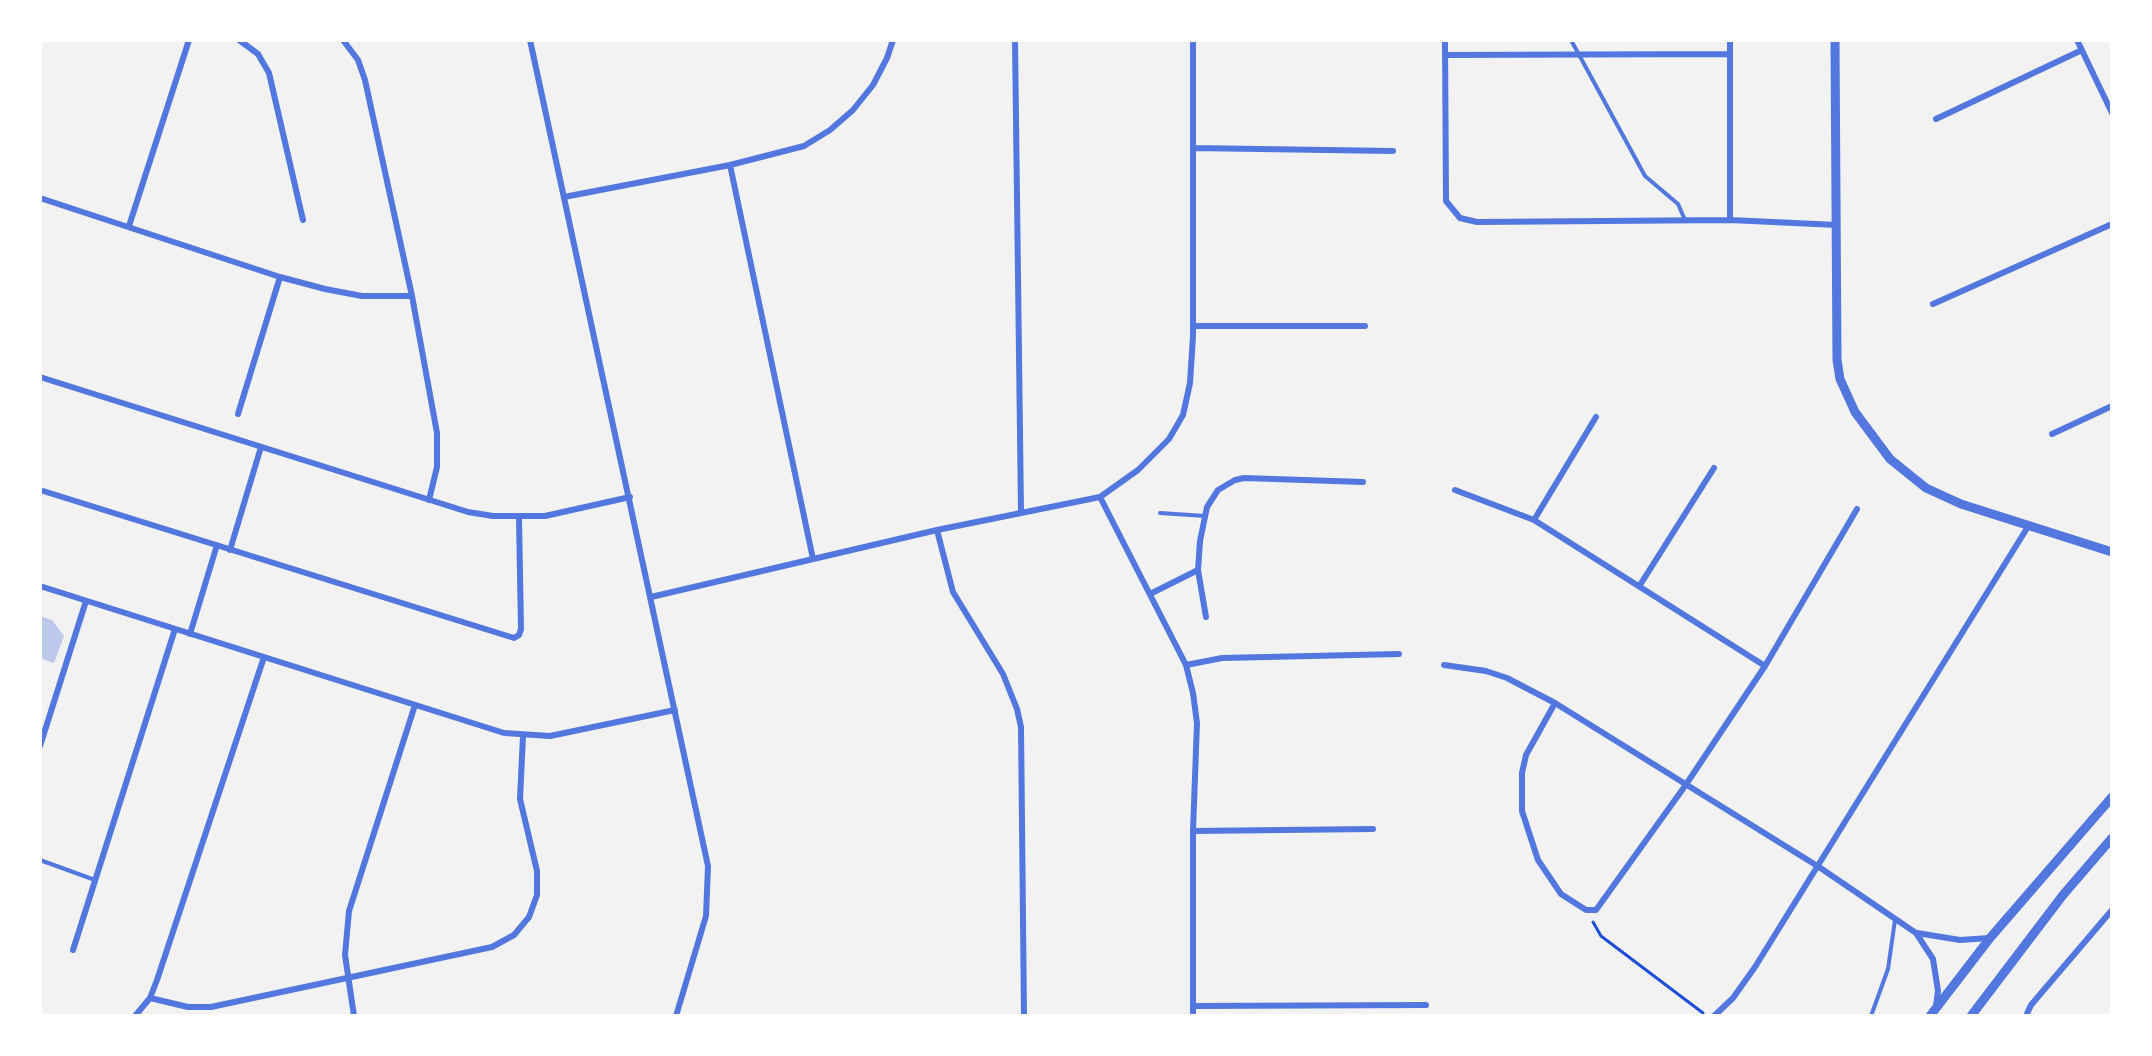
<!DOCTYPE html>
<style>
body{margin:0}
#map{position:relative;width:2152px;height:1056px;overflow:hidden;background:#f2f2f2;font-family:Signika,sans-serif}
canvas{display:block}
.frame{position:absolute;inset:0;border:42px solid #fff;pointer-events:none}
</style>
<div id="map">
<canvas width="2152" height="1056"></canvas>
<div class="frame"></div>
</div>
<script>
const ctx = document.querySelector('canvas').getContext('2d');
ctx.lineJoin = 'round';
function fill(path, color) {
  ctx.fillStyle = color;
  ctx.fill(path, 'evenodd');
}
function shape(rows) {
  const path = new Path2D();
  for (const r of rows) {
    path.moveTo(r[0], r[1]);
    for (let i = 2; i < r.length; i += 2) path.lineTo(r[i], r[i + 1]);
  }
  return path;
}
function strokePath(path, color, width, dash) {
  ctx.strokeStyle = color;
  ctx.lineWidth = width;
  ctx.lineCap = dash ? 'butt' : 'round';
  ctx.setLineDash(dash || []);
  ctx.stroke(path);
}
fill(shape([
 [40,616,52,620,64,636,54,663,40,658]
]), '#bdc9ec');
strokePath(shape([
 [1593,922,1601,936,1703,1013]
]), '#1d4ed8', 3);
strokePath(shape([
 [1571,40,1645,176,1678,204,1685,220],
 [1160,513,1205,516],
 [40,860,95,880],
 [1871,1016,1888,969,1895,920]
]), '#5277de', 4);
strokePath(shape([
 [239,40,258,54,269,73,303,220],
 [343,40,358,60,365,80,412,296,437,433,437,467,429,500],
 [530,40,708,866,706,916,676,1016],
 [1015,40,1021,512],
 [1445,40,1446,201,1460,218,1477,222,1730,220,1837,225],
 [1730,40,1730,220],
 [2077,40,2112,113],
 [1445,55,1730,54],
 [1936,119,2082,50],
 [1193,148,1393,151],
 [730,165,813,559],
 [564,197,730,165,804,146,830,130,853,110,873,85,887,58,893,40],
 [40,198,280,277,325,289,362,296,412,296],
 [129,226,189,40],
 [1933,304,2112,224],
 [1193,326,1365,326],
 [40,377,468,512,493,516,545,516,630,497],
 [238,414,280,277],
 [2052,434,2112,406],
 [40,490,514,638,519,635,521,629,519,518],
 [1455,490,1534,520,1765,666],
 [1100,497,1186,665,1193,693,1197,723,1193,831,1193,1016],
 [1534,520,1596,417],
 [937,530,953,592,1003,674,1017,709,1021,727,1024,1016],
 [230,550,261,447],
 [1640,585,1714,468],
 [40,586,504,733,550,736,675,710],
 [1152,593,1198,570],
 [651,597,937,530,1100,497,1138,470,1169,439,1183,415,1190,383,1193,336,1193,40],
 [1206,617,1198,570,1200,541,1207,507,1218,490,1235,480,1244,478,1363,482],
 [190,634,217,545],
 [1186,665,1222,658,1399,654],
 [1444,665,1486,671,1507,678,1555,703,1819,867,1916,933,1933,959,1938,991,1936,1006],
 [1555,703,1526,755,1522,773,1522,811,1538,860,1561,894,1586,910,1596,910,1685,786,1765,666,1857,509],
 [40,746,86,601],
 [1193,831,1373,829],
 [1917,933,1960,940,1990,938],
 [73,950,175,629],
 [150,998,188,1007,211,1007,492,947,514,935,529,917,537,895,537,871,520,799,523,736],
 [1193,1006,1426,1005],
 [135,1016,150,998,157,980,264,657],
 [354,1016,345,955,349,911,415,705],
 [1714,1016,1733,998,1755,967,2029,525],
 [2026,1016,2031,1005,2112,910]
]), '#5277de', 6);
strokePath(shape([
 [1835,40,1837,360,1840,379,1855,412,1890,459,1926,488,1961,504,2112,552],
 [1930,1016,1990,938,2112,797],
 [1971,1016,2063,895,2112,838]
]), '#5277de', 9);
</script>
